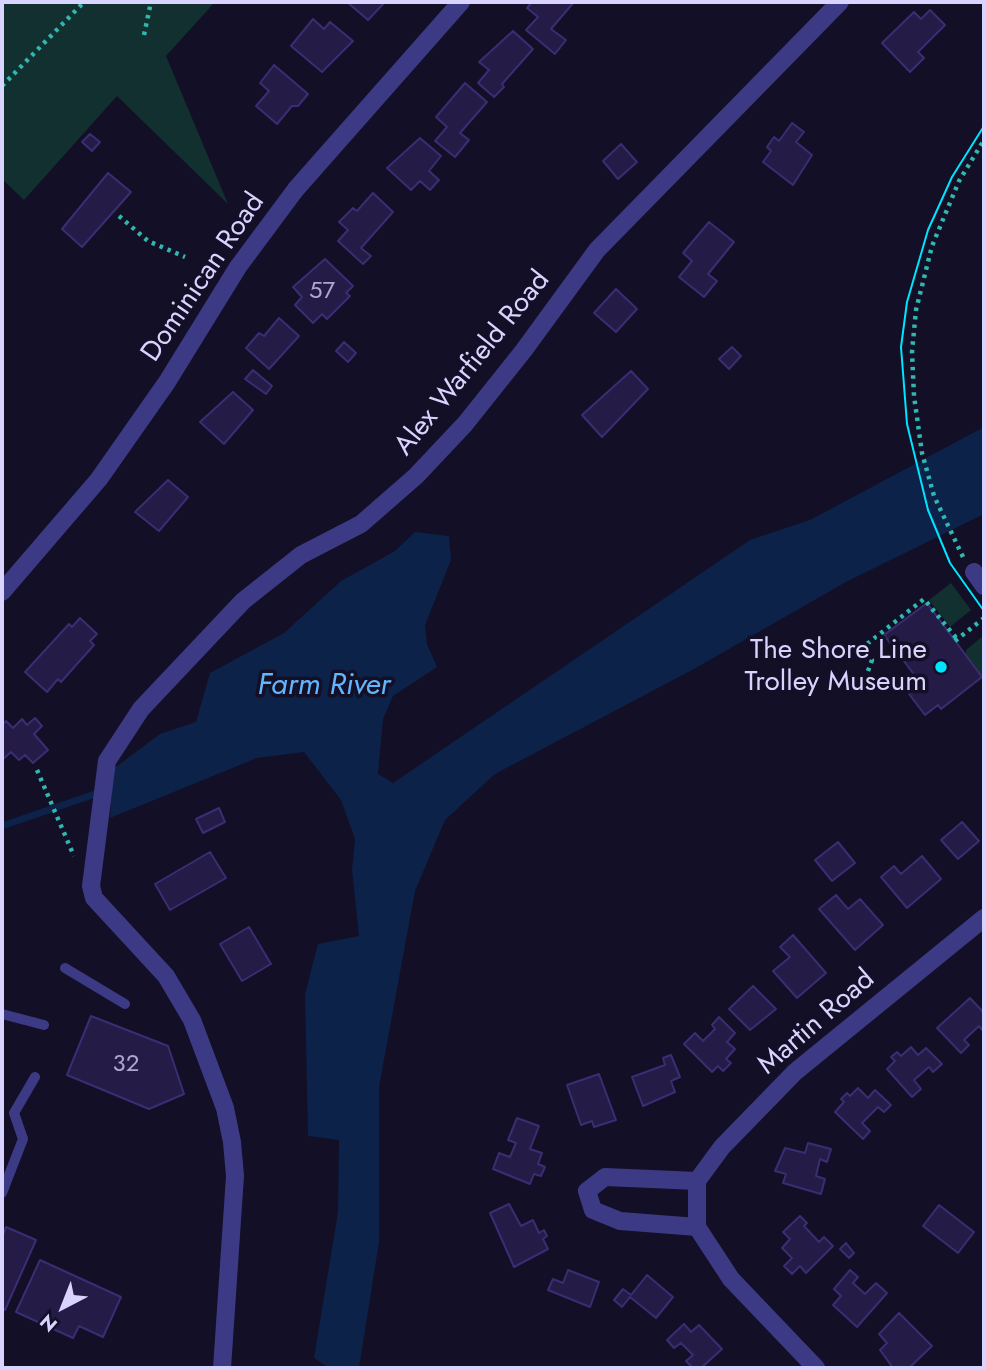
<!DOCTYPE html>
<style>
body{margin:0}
#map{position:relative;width:986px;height:1370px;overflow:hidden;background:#130f26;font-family:Jost,sans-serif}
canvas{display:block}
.frame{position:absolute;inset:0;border:4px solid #d9d4ff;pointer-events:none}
.north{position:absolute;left:28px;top:1272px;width:70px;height:70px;-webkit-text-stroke:5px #130f26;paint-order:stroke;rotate:222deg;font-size:19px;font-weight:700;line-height:28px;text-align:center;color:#d9d4ff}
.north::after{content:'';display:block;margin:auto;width:24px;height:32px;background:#d9d4ff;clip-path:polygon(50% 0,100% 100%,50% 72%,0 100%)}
</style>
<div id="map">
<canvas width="986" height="1370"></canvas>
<div class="frame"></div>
<div class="north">N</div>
</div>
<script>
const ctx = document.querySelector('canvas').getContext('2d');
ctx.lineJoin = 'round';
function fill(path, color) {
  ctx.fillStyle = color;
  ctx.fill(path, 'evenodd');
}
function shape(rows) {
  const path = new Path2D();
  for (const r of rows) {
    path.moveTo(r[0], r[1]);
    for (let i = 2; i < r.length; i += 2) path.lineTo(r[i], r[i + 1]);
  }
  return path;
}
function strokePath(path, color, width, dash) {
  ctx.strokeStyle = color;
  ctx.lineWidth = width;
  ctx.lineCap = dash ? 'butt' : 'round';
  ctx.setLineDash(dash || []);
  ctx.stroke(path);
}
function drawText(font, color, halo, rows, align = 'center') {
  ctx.font = font + ' Jost,sans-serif';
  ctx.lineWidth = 7;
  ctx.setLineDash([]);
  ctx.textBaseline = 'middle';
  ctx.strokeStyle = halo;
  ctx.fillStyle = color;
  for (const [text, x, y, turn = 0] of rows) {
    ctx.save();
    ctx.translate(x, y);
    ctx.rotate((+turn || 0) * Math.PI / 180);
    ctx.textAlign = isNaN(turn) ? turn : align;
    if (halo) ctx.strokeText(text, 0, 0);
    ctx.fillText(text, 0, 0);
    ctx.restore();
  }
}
fill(shape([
 [2,2,215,2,166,56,228,204,117,96,24,200,2,179],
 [951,583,971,610,950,627,929,600],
 [984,635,984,676,982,677,966,656,966,650]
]), '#12302f');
fill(shape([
 [984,427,984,514,846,582,694,669,495,774,445,820,415,891,379,1087,379,1242,359,1368,329,1368,314,1358,338,1212,339,1140,308,1136,305,994,318,944,359,936,352,870,355,839,341,800,304,752,257,758,110,818,113,769,160,734,196,722,210,673,284,633,341,581,395,551,415,532,449,536,451,560,425,625,427,644,437,667,393,696,383,719,378,774,393,783,750,540,810,520]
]), '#0c2248');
strokePath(shape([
 [2,826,101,792]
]), '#0c2248', 7);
const building = shape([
 [347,2,385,2,368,20,347,2],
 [532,2,574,2,551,29,566,40,555,54,526,30,538,17,527,8,532,2],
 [930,10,945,25,918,52,924,58,910,72,882,43,914,12,921,19,930,10],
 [313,19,324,29,330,22,353,41,322,72,291,46,313,19],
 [513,31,533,49,502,84,504,87,494,97,478,83,489,70,479,62,513,31],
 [274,65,308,94,298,106,292,106,277,124,256,106,269,91,260,83,274,65],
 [465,83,487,102,460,133,469,140,455,157,435,141,447,127,436,117,465,83],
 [792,123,804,132,796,142,812,155,793,185,763,162,771,151,767,147,774,137,779,141,792,123],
 [90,134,100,142,92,151,82,142,90,134],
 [420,138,441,156,429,171,439,180,430,190,420,181,411,190,387,168,420,138],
 [621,144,637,162,618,179,603,161,621,144],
 [108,173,131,192,82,247,62,229,108,173],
 [373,193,393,212,361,248,371,256,363,264,338,241,348,230,339,222,353,208,357,211,373,193],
 [709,222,734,242,708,274,717,281,704,297,679,277,692,261,683,253,709,222],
 [325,259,353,286,346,293,350,296,327,319,322,314,313,323,295,305,302,297,293,287,325,259],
 [616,289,637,309,616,332,594,313,616,289],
 [279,318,299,336,269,369,246,348,259,333,264,336,279,318],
 [344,342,356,353,348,362,336,351,344,342],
 [732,347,741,356,729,369,719,359,732,347],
 [253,370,272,386,266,394,245,379,253,370],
 [631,371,648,389,602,437,582,415,631,371],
 [233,392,253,410,224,444,200,422,233,392],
 [168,480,188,497,159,531,135,512,168,480],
 [927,603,982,677,941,709,938,705,925,715,909,694,922,685,884,635,927,603],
 [80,618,97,634,90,641,94,645,61,682,58,679,47,692,25,672,69,624,72,627,80,618],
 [35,718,42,726,34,734,48,750,33,763,25,755,19,760,11,752,2,760,2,725,6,721,13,728,22,719,27,725,35,718],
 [219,808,225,822,203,833,196,819,219,808],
 [962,822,979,841,958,859,941,840,962,822],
 [838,842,855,863,832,881,815,860,838,842],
 [210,852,226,878,170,910,155,884,210,852],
 [922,856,941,879,907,908,881,877,894,866,901,874,922,856],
 [836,895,848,909,860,899,883,925,855,950,819,909,836,895],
 [249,927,271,964,242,981,220,944,249,927],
 [793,935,826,973,797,998,773,971,790,957,780,947,793,935],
 [753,986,776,1009,750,1030,729,1009,753,986],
 [970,998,984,1013,984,1032,979,1026,964,1040,969,1045,961,1053,937,1028,970,998],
 [91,1016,168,1046,184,1094,149,1109,67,1075,91,1016],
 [719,1017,735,1033,727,1042,735,1049,726,1059,731,1063,723,1071,718,1066,712,1072,684,1044,695,1033,703,1041,715,1029,712,1025,719,1017],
 [911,1047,918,1055,926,1048,942,1064,933,1072,929,1067,914,1080,921,1089,912,1097,887,1069,895,1061,891,1057,897,1052,901,1056,911,1047],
 [671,1055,680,1077,671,1081,675,1092,643,1106,632,1077,665,1065,663,1058,671,1055],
 [599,1074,616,1120,594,1127,592,1121,581,1125,567,1085,599,1074],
 [858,1088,868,1098,875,1090,891,1105,884,1112,878,1107,862,1123,870,1131,863,1139,835,1112,844,1102,841,1099,847,1093,850,1096,858,1088],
 [517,1118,539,1126,530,1149,542,1153,538,1164,545,1167,541,1176,534,1174,530,1184,493,1169,499,1153,510,1157,516,1143,508,1140,517,1118],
 [808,1143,831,1149,827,1162,820,1159,816,1176,825,1179,821,1194,783,1183,786,1174,775,1171,785,1148,805,1153,808,1143],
 [509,1204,521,1226,533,1220,539,1233,544,1230,547,1236,543,1239,548,1249,514,1267,490,1213,509,1204],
 [939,1205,974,1232,958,1253,923,1226,939,1205],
 [800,1216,807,1223,804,1226,819,1242,824,1237,833,1246,806,1273,800,1266,792,1274,784,1266,792,1258,782,1248,790,1239,783,1232,800,1216],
 [6,1227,36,1240,5,1310,2,1309,2,1238,6,1227],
 [846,1243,854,1253,849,1258,840,1249,846,1243],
 [40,1260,121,1297,103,1337,79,1326,73,1338,16,1312,40,1260],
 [568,1270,599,1282,590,1307,548,1290,553,1279,563,1283,568,1270],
 [850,1270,858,1277,853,1283,865,1294,876,1283,887,1293,857,1327,833,1305,841,1296,834,1289,850,1270],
 [647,1275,673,1297,656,1318,630,1297,622,1307,614,1300,623,1289,631,1295,647,1275],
 [899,1313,932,1346,909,1368,893,1368,880,1350,887,1343,879,1334,899,1313],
 [684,1324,691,1332,699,1325,722,1349,701,1368,693,1368,686,1361,693,1355,681,1343,674,1348,667,1340,684,1324]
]);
fill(building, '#241b47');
strokePath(building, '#3b2d73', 2);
strokePath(shape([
 [144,35,151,2],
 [2,86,84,2],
 [119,216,148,241,185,257],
 [963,557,934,496,922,453,914,396,912,352,916,310,932,246,959,181,984,140],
 [955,641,984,618],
 [868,671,872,660,862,648,924,599,957,639],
 [37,770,74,856]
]), '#2fb8b0', 4.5, [3.5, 5]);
strokePath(shape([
 [65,968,125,1004],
 [2,1014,44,1025],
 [2,1193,23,1139,14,1113,35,1077]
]), '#3d3a85', 10);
strokePath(shape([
 [974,572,984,586],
 [2,592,99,479,167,382,238,267,296,189,461,2],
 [697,1181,722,1147,795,1072,984,918],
 [697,1227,620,1221,593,1210,587,1191,605,1177,697,1181,697,1227,731,1279,816,1368],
 [222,1368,235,1176,232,1142,225,1108,192,1020,166,976,94,898,91,886,107,761,141,709,243,601,301,555,361,524,416,476,465,424,524,350,597,250,840,2]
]), '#3d3a85', 18);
strokePath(shape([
 [984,126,952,177,928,230,907,302,901,347,907,424,928,510,950,563,984,611]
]), '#00e5ff', 2);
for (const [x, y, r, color] of [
 [941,667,7,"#00e5ff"]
]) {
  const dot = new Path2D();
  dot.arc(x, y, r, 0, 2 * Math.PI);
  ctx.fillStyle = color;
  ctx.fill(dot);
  strokePath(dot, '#130f26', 2.5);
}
drawText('24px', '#aca6d1', null, [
 ["57",322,292],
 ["32",126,1065]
]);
drawText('28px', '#d9d4ff', '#130f26', [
 ["Dominican Road",204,278,-56],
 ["Alex Warfield Road",473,364,-51],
 ["Martin Road",817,1023,-41]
]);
drawText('28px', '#d9d4ff', '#130f26', [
 ["The Shore Line",927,651],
 ["Trolley Museum",927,683]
], 'right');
drawText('italic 30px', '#62b6ff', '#130f26', [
 ["Farm River",324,687]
]);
</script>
